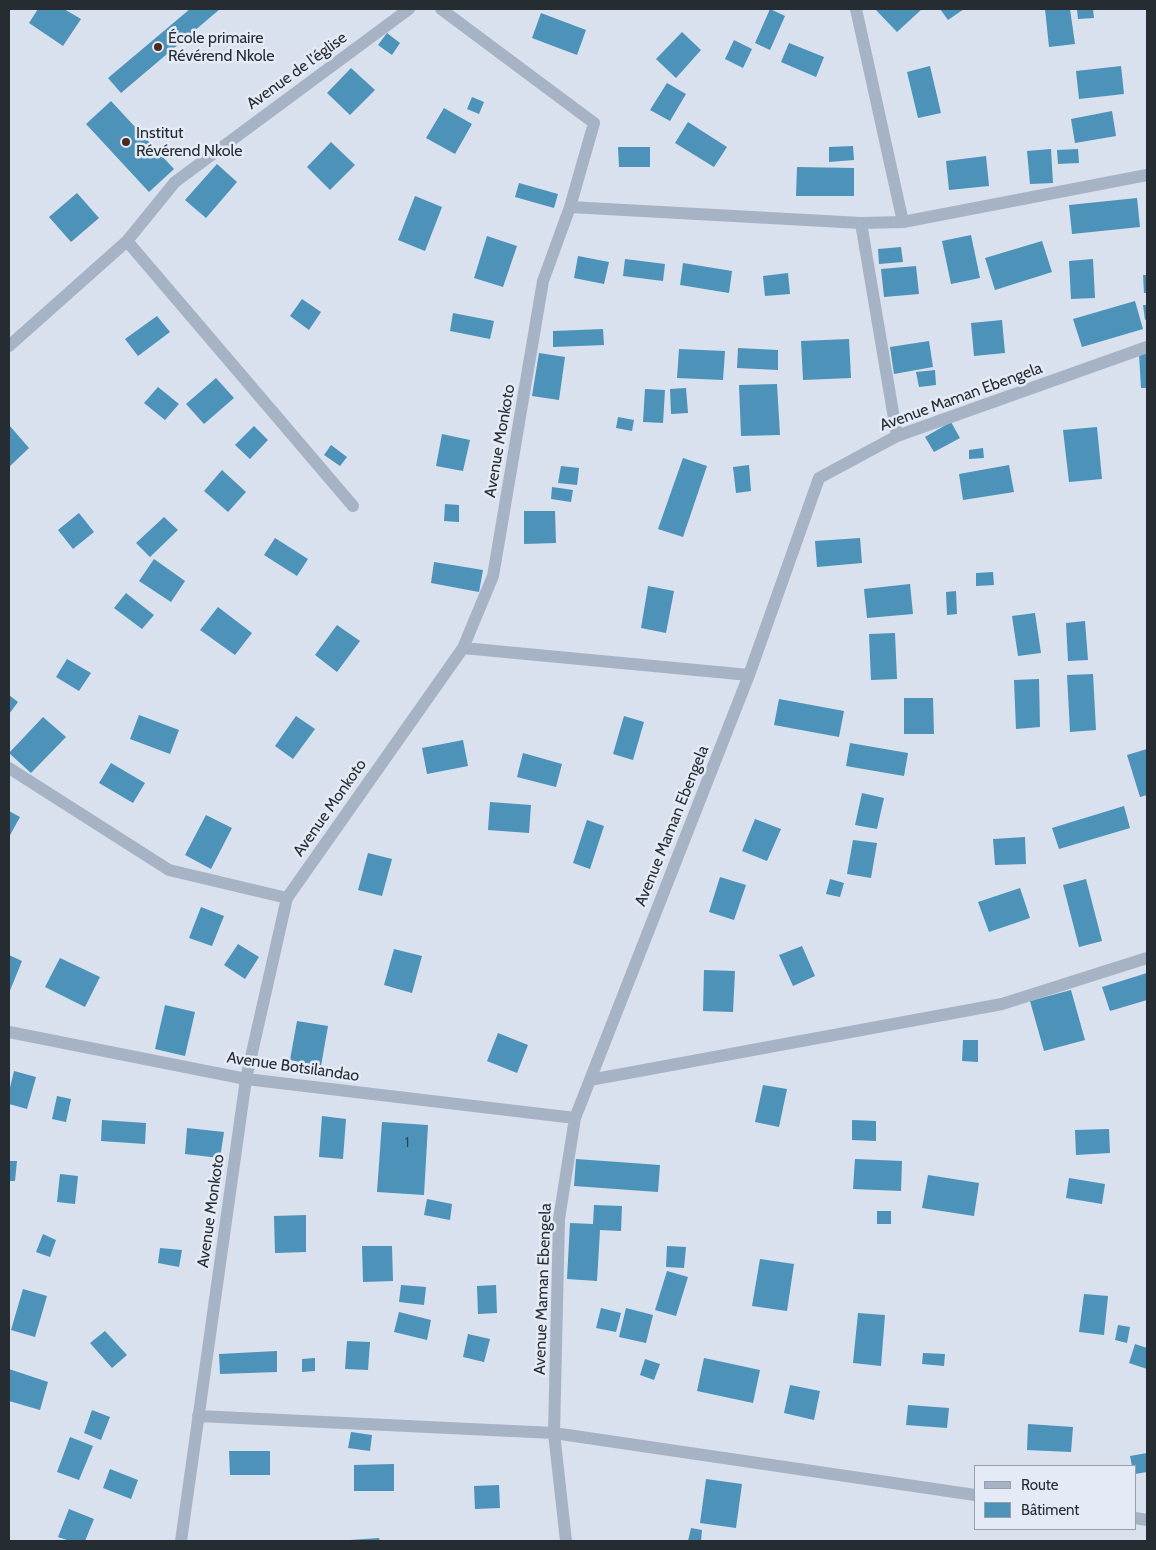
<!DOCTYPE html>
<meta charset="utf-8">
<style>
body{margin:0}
#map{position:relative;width:1156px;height:1550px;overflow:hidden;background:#d9e0ee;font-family:Cabin,sans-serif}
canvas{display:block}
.frame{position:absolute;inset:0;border:10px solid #262d32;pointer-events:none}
.legend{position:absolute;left:974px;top:1465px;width:162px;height:65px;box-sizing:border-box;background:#e4ebf6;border:1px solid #989fa8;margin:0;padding:6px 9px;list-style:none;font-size:15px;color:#262d32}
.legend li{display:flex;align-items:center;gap:10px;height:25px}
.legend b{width:25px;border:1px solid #989fa8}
</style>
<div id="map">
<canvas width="1156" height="1550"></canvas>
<div class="frame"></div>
<ul class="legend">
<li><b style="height:6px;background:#a6b3c4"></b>Route</li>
<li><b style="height:14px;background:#4c92b9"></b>Bâtiment</li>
</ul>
</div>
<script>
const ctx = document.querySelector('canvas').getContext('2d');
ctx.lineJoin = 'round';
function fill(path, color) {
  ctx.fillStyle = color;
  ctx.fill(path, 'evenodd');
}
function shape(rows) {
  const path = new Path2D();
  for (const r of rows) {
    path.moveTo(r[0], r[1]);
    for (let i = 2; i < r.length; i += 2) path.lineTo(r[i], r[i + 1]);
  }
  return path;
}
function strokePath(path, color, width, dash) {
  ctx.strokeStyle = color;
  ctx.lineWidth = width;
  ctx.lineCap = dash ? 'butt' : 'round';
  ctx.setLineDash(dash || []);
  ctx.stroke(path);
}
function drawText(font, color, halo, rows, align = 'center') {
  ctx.font = font + ' Cabin,sans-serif';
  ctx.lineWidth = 5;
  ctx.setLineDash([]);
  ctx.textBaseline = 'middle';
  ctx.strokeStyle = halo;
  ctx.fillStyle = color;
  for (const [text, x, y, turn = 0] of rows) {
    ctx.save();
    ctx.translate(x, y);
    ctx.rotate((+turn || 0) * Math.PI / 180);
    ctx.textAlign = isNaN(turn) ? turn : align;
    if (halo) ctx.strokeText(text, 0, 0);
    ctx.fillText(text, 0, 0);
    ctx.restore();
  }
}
fill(shape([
 [38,9,64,9,81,19,63,46,29,23],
 [190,9,220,9,121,93,108,78],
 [770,9,785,16,770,50,755,43],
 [875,9,922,9,897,32],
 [940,9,964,9,948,20],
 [1045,9,1070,9,1075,44,1049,47],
 [1077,9,1093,9,1094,18,1078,19],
 [541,13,586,30,577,55,532,38],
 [682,32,701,50,676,78,656,59],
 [387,33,400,43,392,55,378,45],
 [734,40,752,49,743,68,725,59],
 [789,43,824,57,816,77,781,62],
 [930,66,941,113,918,118,907,72],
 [1121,66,1124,94,1079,99,1076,71],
 [351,68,375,90,350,115,327,93],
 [667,83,686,94,670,121,650,110],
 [472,97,484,102,479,114,467,109],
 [111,101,174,169,149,192,86,124],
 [444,108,472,124,455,154,426,138],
 [1112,111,1116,136,1075,143,1071,119],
 [688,122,727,147,714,167,675,143],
 [331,142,355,165,330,190,307,167],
 [853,146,854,160,829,162,829,147],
 [618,147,650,147,650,167,619,167],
 [1051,149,1053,183,1030,184,1027,151],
 [1078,149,1079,163,1058,164,1057,150],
 [986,156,989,186,949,190,946,161],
 [217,164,237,182,206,218,185,200],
 [797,167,854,168,854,196,796,196],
 [519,183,558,194,554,208,515,197],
 [77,193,99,218,71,242,49,217],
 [415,196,442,207,425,251,398,240],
 [1137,198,1140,227,1072,234,1069,205],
 [971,235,980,278,951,284,942,241],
 [487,236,517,246,503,287,474,278],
 [1042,241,1052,272,995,290,985,258],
 [901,247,903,262,879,264,878,249],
 [578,256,609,262,604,284,574,278],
 [625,259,665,264,663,281,623,276],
 [1093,259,1095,298,1071,299,1069,261],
 [683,263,732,271,729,293,680,285],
 [916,266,919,294,884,297,881,269],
 [788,273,790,294,765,296,763,276],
 [1143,275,1147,275,1147,293,1144,293],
 [302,299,321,312,309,330,290,316],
 [1135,301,1143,329,1082,347,1073,319],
 [1143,305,1147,305,1147,319,1145,320],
 [453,313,494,321,490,339,450,331],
 [157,316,170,332,138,356,125,339],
 [1002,320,1005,353,974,356,971,323],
 [603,329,604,345,553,347,553,331],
 [849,339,851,378,803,380,801,341],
 [929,341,933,367,894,374,890,347],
 [738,348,778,350,778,370,737,368],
 [679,349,725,351,723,380,677,378],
 [539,353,565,357,559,400,532,396],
 [1147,353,1147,388,1141,388,1139,354],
 [935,370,936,385,919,387,916,372],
 [216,378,234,398,204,424,186,404],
 [777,384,780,435,741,436,739,385],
 [158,387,179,404,165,420,144,403],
 [686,388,688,413,671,414,670,389],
 [645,389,665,390,663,423,643,422],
 [618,417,634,420,632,431,616,428],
 [951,422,960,438,934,452,925,437],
 [9,425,29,448,9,467],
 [254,426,268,440,250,459,235,445],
 [1097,427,1102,479,1069,482,1063,430],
 [442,434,470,440,463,471,436,466],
 [331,445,347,457,340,466,324,455],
 [983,448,984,458,969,459,969,450],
 [683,458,707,466,683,537,658,529],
 [749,465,751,491,736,493,733,467],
 [1009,465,1014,492,963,500,959,474],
 [561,466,579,468,577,485,558,483],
 [222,470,246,492,228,512,204,491],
 [552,487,573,490,571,502,551,499],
 [445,504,459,505,459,522,444,521],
 [524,511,555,511,556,543,524,544],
 [79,513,94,532,73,549,58,530],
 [164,517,178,530,150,557,136,543],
 [275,538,308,559,297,576,264,555],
 [860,538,862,563,817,567,815,541],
 [154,559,185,581,171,602,139,581],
 [434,562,483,570,479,592,431,583],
 [993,572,994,585,976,586,976,573],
 [910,584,913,614,867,618,864,589],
 [648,586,674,591,666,633,641,628],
 [956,591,957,614,947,615,946,592],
 [126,593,154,615,142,629,114,608],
 [218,607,252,633,235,655,200,630],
 [1035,613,1041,653,1018,656,1012,616],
 [1085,621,1088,660,1068,661,1066,623],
 [337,625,360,641,337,672,315,655],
 [895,633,897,679,871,680,869,634],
 [67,659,91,673,79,691,56,677],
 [1093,674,1096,730,1070,732,1067,675],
 [1039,679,1040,727,1016,729,1014,680],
 [9,695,18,702,9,714],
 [904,698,933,698,934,734,904,734],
 [779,699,844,711,839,737,774,725],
 [139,715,179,730,170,754,130,739],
 [296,716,315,729,293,759,275,746],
 [624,716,644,722,633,760,613,754],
 [43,717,66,737,31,773,9,753],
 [463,740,468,766,427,774,422,748],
 [850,743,908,753,904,776,846,766],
 [1147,749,1147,795,1140,797,1127,755],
 [523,753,562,764,556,787,517,777],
 [111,763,145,783,133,803,99,783],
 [862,793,884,798,877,829,855,825],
 [490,802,531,805,529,833,488,830],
 [1124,806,1130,828,1059,849,1052,828],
 [9,811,20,817,9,837],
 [206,815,232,828,211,869,185,855],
 [755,819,781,829,767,861,742,851],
 [587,820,604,826,590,869,573,863],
 [1025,837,1026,864,995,865,993,839],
 [853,840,877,843,871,878,847,874],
 [368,853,392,859,382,896,358,890],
 [720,877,746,885,734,920,709,912],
 [830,879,844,883,840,897,826,894],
 [1086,879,1102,941,1079,947,1063,885],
 [1020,888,1030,918,989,932,978,902],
 [201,907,224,916,212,946,189,938],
 [238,944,259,957,245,979,224,965],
 [802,946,815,976,793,986,779,955],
 [394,949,422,956,412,993,384,985],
 [9,955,22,961,9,993],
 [60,958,100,977,85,1007,45,987],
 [704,970,735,971,733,1012,703,1011],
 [1147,973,1147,1000,1110,1011,1102,987],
 [1071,990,1085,1040,1044,1051,1030,1001],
 [165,1005,195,1012,185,1056,155,1049],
 [297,1021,328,1026,321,1066,290,1060],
 [498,1033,528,1045,517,1073,487,1061],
 [963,1040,978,1040,978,1062,962,1061],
 [14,1071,36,1077,27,1109,9,1104,9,1092],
 [763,1085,787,1089,779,1127,755,1122],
 [57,1096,71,1099,66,1122,52,1119],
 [322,1116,346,1119,343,1159,319,1157],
 [102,1120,146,1123,145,1144,101,1141],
 [852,1120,876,1121,876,1141,852,1140],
 [382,1122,428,1125,424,1195,377,1192],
 [187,1128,224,1132,220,1158,185,1154],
 [1109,1129,1110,1153,1076,1155,1075,1130],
 [576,1159,660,1165,658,1192,574,1186],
 [855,1159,902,1161,901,1191,853,1189],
 [9,1161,17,1161,15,1181,9,1181],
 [60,1174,78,1176,75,1204,57,1202],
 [928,1175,979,1183,974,1216,922,1208],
 [1069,1178,1105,1184,1102,1204,1066,1198],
 [427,1199,452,1204,450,1220,424,1215],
 [594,1205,622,1206,621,1231,600,1230,597,1281,567,1279,570,1223,593,1224],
 [877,1211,891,1211,891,1224,877,1224],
 [306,1215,306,1252,275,1253,274,1216],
 [43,1234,56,1240,50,1257,36,1252],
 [362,1246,392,1246,393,1281,363,1282],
 [667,1246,686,1247,684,1268,666,1267],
 [160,1248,182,1250,179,1267,158,1263],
 [760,1259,794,1264,787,1311,752,1306],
 [667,1271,688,1277,676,1316,655,1310],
 [401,1285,426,1287,424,1305,399,1302],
 [496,1285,497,1313,478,1314,477,1286],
 [23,1289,47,1296,35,1337,11,1330],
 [1084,1294,1108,1296,1104,1335,1079,1332],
 [601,1308,621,1313,616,1332,596,1328],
 [626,1308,653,1315,646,1343,619,1337],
 [399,1312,431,1320,427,1340,394,1332],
 [858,1313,885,1315,881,1366,853,1363],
 [1118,1325,1130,1327,1127,1343,1115,1340],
 [105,1331,127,1355,112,1368,90,1343],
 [468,1334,490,1339,484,1362,463,1357],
 [347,1341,370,1342,368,1370,345,1369],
 [1135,1344,1147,1348,1147,1369,1129,1363],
 [277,1351,277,1372,220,1374,219,1354],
 [923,1353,945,1354,944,1366,922,1364],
 [315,1358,315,1371,302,1372,302,1359],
 [704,1358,760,1370,753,1403,697,1391],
 [645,1359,660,1364,654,1380,640,1375],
 [9,1369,48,1382,40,1410,9,1401],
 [790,1385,820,1391,814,1420,784,1413],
 [908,1405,949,1408,947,1428,906,1425],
 [92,1410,110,1417,101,1440,84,1433],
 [1028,1424,1073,1427,1071,1452,1027,1450],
 [351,1432,372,1435,370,1451,348,1448],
 [70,1437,93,1446,79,1480,57,1472],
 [229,1451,270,1451,270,1475,230,1475],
 [1147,1453,1147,1472,1135,1474,1135,1466,1132,1466,1130,1456],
 [394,1464,394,1491,354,1491,354,1465],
 [110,1469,138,1480,131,1499,103,1488],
 [706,1479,742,1484,736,1528,700,1523],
 [499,1485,500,1508,475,1509,474,1486],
 [69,1509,94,1519,85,1541,70,1541,58,1537],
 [691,1528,702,1530,701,1541,688,1541],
 [379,1538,380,1541,350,1541,350,1540]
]), '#4c92b9');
strokePath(shape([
 [856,9,903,222],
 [570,207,861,223,897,436],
 [861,223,903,222,1147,175],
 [127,241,353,506],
 [9,346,127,241,175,182,409,9],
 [463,648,749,675],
 [9,768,169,870,287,898],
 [9,1032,246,1079,575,1118],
 [590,1080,1002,1004,1147,958],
 [198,1416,554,1433,975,1495],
 [1135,1518,1147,1520],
 [181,1541,246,1079,287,898,463,648,493,576,543,281,570,207,594,123,441,9],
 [566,1541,554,1433,559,1219,575,1118,749,675,819,478,897,436,1147,347]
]), '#a6b3c4', 12);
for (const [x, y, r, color] of [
 [158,47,5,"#4e2920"],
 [126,142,5,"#4e2920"]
]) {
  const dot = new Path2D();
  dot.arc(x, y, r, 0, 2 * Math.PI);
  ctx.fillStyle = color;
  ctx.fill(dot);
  strokePath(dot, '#e4ebf6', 2);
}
drawText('14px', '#304654', null, [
 ["1",407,1143]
]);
drawText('16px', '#262d32', '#e4ebf6', [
 ["École primaire",168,38],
 ["Révérend Nkole",168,56],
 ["Institut",136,133],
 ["Révérend Nkole",136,151]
], 'left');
drawText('16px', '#262d32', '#e4ebf6', [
 ["Avenue de l'église",297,71,-36],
 ["Avenue Maman Ebengela",961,397,-20],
 ["Avenue Monkoto",500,441,-80],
 ["Avenue Monkoto",330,808,-55],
 ["Avenue Maman Ebengela",672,826,-68],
 ["Avenue Botsilandao",293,1067,8],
 ["Avenue Monkoto",211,1211,-82],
 ["Avenue Maman Ebengela",543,1289,-88]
]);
</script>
